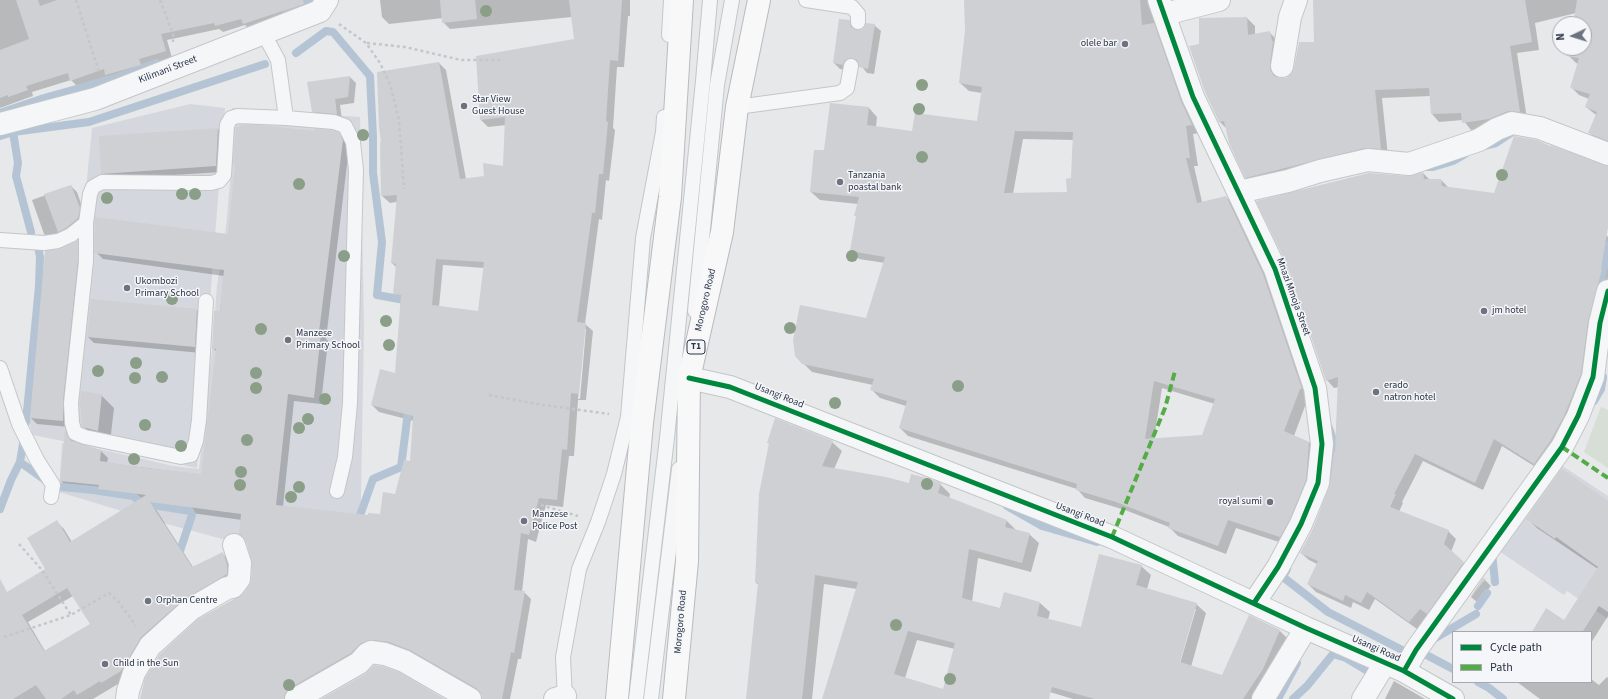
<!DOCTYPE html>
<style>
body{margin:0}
#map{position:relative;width:1608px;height:699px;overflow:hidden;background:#e6e8ea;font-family:"Source Sans 3",sans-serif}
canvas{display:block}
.legend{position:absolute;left:1452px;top:631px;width:140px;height:52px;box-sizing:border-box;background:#f4f6f9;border:1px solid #a4a8b1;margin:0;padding:5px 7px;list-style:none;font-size:12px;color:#2b3445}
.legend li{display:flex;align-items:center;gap:8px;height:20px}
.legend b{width:20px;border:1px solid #a4a8b1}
.north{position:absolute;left:1552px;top:16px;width:40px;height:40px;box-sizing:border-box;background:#f4f6f9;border:1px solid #a4a8b1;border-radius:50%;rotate:266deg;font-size:11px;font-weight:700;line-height:16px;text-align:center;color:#2b3445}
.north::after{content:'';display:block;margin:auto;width:14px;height:18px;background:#6c737f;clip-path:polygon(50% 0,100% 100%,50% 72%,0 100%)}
</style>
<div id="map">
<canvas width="1608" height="699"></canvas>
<ul class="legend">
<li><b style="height:5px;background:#00873e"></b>Cycle path</li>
<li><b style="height:5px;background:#54ac47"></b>Path</li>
</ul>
<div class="north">N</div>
</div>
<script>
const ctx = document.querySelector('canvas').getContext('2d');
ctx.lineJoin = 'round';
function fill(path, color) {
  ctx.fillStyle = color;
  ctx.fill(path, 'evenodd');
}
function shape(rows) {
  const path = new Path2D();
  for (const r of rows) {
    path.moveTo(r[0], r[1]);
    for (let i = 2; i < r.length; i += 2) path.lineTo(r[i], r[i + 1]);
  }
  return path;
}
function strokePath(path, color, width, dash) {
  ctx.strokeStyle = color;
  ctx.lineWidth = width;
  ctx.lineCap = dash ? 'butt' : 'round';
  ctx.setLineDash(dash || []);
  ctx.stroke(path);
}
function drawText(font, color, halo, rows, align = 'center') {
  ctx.font = font + ' "Source Sans 3",sans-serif';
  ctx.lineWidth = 3;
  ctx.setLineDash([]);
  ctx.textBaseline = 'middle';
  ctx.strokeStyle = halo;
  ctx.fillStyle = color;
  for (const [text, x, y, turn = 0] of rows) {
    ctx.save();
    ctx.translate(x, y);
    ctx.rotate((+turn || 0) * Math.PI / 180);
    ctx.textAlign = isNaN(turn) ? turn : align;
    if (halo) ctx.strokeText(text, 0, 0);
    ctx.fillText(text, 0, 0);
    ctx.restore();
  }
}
fill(shape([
 [190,104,225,108,197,468,33,435,28,419,48,242,83,219,92,128],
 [232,108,360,117,364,328,360,550,307,549,237,543,145,518,59,492,62,443,108,451,173,466,199,469,212,351,217,286,226,228,231,171],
 [1558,463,1608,496,1608,619,1567,591,1564,595,1499,551]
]), '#d4d7dd');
fill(shape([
 [1601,407,1608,410,1608,468,1584,452]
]), '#d6ded6');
fill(shape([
 [0,0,307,0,285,9,288,17,250,30,245,25,223,32,219,29,167,40,172,58,144,65,146,71,112,81,108,76,77,86,71,80,32,92,33,96,0,108],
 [380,0,630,0,630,16,628,16,624,67,617,67,613,128,615,130,609,181,606,180,602,220,599,219,585,324,593,331,586,400,578,400,574,456,569,456,563,507,546,505,536,542,528,539,522,592,524,592,531,599,521,659,518,659,510,699,483,699,482,694,417,656,397,649,293,699,141,699,244,595,252,580,253,559,242,520,155,508,193,567,223,554,230,561,234,572,128,678,93,699,0,699,0,597,46,570,57,522,64,529,72,542,140,500,106,495,103,492,69,488,61,481,66,432,72,438,74,442,101,451,108,458,107,463,202,475,217,352,213,348,220,312,224,276,103,259,96,252,229,236,236,166,234,164,338,134,346,141,349,148,326,339,328,341,321,404,294,401,283,507,369,517,381,516,396,495,411,463,414,421,379,412,372,405,396,375,401,301,395,294,397,268,392,263,397,202,390,203,382,196,439,63,446,70,466,179,485,177,504,167,506,125,488,127,481,120,575,40,572,17,450,29,443,22,443,18,389,24,382,17],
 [443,265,484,268,479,312,439,307],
 [584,329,586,329,580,399,578,399],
 [73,596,91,624,45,651,28,622],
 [965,0,1158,0,1200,133,1193,134,1198,166,1194,166,1202,202,1226,197,1234,205,1271,283,1308,398,1294,436,1309,442,1317,451,1288,545,1236,528,1226,554,1178,536,1169,527,1125,510,1085,498,1077,489,908,436,900,428,906,406,880,398,871,389,873,385,812,372,796,356,867,320,885,263,859,259,851,250,857,217,855,215,858,204,820,200,811,192,825,152,831,104,869,108,877,117,876,127,913,132,978,122,982,93,969,91,960,83,966,32],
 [1023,139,1074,140,1072,179,1068,193,1013,194],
 [1162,388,1215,404,1203,436,1154,439],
 [1314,0,1608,0,1608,145,1597,141,1590,133,1596,115,1586,107,1589,99,1579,95,1571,87,1579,64,1576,63,1568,55,1569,48,1584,48,1584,24,1574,24,1576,13,1535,23,1539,50,1517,53,1527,119,1498,126,1471,130,1463,120,1439,122,1432,114,1431,96,1382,98,1388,156,1254,185,1246,177,1226,128,1219,121,1200,45,1247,18,1255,26,1255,35,1269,32,1277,40,1278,78,1286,79,1292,75,1315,43],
 [849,21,857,32,874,25,881,31,874,74,867,73,859,63,851,66,849,70,840,69,834,63],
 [350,77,356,83,354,103,340,105,342,120,319,118,313,111,308,83],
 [218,129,224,136,222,172,108,179,102,173],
 [1548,145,1550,148,1608,167,1608,226,1606,235,1608,237,1608,277,1588,382,1542,471,1502,446,1483,490,1423,461,1402,502,1403,503,1399,512,1448,531,1456,539,1451,552,1471,570,1428,616,1417,629,1375,599,1369,610,1353,602,1351,608,1316,592,1308,584,1317,564,1309,560,1301,553,1313,529,1331,485,1336,454,1339,387,1334,388,1327,380,1408,177,1423,173,1430,180,1441,180,1449,188,1495,194],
 [71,186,77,192,85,215,84,225,51,240,44,234,32,200],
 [77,242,83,248,69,427,37,424,31,418,62,250],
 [197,310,203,316,201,353,94,343,88,337],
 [101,395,114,408,110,443,96,439,83,426],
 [768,442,832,442,842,451,834,469,910,484,940,484,950,494,949,499,1007,521,1016,530,1029,534,1039,543,1031,572,978,558,972,602,1000,609,1004,594,1040,603,1050,612,1048,620,1082,628,1141,566,1151,575,1147,589,1196,604,1206,613,1191,667,1223,676,1280,631,1289,640,1259,699,1073,699,1030,686,1047,699,823,699,857,589,824,584,812,699,747,699,759,585,756,583,769,444],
 [1194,609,1196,609,1179,667,1177,667],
 [917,640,955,649,944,691,905,678],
 [1608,502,1608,616,1591,643,1591,632,1533,632,1565,621,1598,569,1537,528,1527,518],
 [1484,579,1491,586,1477,602,1471,597],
 [1607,677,1608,678,1608,699,1540,699,1517,682,1591,682,1591,679,1599,685],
 [1394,681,1425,699,1385,699]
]), '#0003');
strokePath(shape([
 [286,14,310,0],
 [296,53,326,31,333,32,370,76,373,137,373,173,382,242,377,295,410,301],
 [0,113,44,98,119,77,156,63],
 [13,132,18,163,16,176,31,232],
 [0,136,13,132,89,122,265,64],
 [1484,146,1496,143,1511,133],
 [1423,167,1433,167,1453,161,1465,154],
 [1598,295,1608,245],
 [1594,401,1601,389,1603,377],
 [26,422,39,286,40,257,38,247],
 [20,462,45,480],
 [1326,482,1333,465,1335,446,1329,428],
 [62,487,93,490,133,496,141,503,190,511,192,515,180,551,173,555],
 [1007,506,1042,526,1097,542],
 [0,509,11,480,20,462,24,438],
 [357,524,373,479,401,467,409,404],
 [1492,553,1495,582],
 [1287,569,1283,577,1328,612,1408,653,1413,651],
 [1478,606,1487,593],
 [1432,640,1476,614],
 [1417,650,1453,669],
 [1478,682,1489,688,1503,699],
 [1278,699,1297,663],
 [1293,699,1307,686,1333,654,1346,658,1376,676]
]), '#b4c4d5', 8);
fill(shape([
 [16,0,38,0,40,6,57,0,303,0,304,4,243,24,241,19,215,26,214,23,161,34,166,51,139,59,141,65,105,75,104,69,70,81,68,73,26,86,28,90,8,97,8,95,0,98,0,50,29,39],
 [440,0,475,0,477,19,442,23],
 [569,0,622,0,618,61,610,60,606,121,608,122,603,174,599,174,595,213,592,213,577,322,586,323,579,394,571,393,567,450,562,449,557,500,539,498,529,535,521,533,514,590,525,591,514,653,511,652,502,699,482,699,481,693,476,688,410,650,389,642,373,640,361,643,351,653,290,688,285,693,284,699,140,699,145,678,160,654,198,619,243,594,249,586,251,580,252,564,246,541,239,534,241,514,150,502,192,567,223,552,227,565,227,574,183,600,141,637,121,671,101,683,100,681,77,695,74,690,61,699,46,699,36,685,13,699,0,699,0,579,7,592,45,569,27,538,57,520,70,542,146,495,98,489,99,485,60,481,65,430,69,438,72,441,101,450,100,461,146,468,201,474,216,349,212,349,214,311,220,311,224,270,94,253,95,217,228,234,235,165,233,165,236,127,239,127,240,125,259,125,315,131,314,129,332,130,339,133,343,140,319,332,321,333,314,398,288,394,276,505,368,515,368,513,380,514,383,492,395,494,404,460,410,461,413,416,371,405,380,369,395,373,401,295,393,294,396,264,391,263,397,195,381,196,380,142,381,142,379,127,377,72,439,62,460,179,484,176,483,163,503,166,505,117,480,120,476,56,574,39],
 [436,259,484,262,478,311,432,305],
 [67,588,90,624,44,651,22,615],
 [964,0,1140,0,1142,25,1154,23,1181,101,1192,125,1186,126,1190,158,1186,158,1197,203,1226,196,1263,274,1302,389,1300,389,1284,431,1309,442,1306,480,1290,519,1280,537,1228,520,1218,546,1168,528,1170,523,1116,502,1076,490,1077,484,899,428,907,401,870,390,874,379,802,364,795,356,793,340,800,305,866,318,885,257,850,251,856,216,854,216,859,197,810,192,814,150,824,150,830,103,869,107,867,125,912,131,915,113,977,121,982,87,959,83,965,31],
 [1015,131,1073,132,1071,178,1066,179,1067,192,1004,193],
 [1154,381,1215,399,1202,435,1145,439],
 [1313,0,1525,0,1532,42,1510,46,1520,112,1508,111,1489,119,1462,123,1461,113,1431,114,1429,88,1375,90,1381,149,1365,148,1245,178,1229,143,1224,121,1219,122,1205,92,1189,46,1199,44,1199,18,1247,17,1248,35,1270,31,1272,41,1273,41,1270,64,1270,70,1274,76,1280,78,1286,78,1291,74,1294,68,1299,42,1314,42],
 [1577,0,1608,0,1608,141,1588,133,1597,112,1585,107,1590,94,1570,88,1579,58,1567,56,1568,48,1584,48,1584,24,1573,24],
 [839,19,850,20,851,27,858,30,863,29,866,23,875,24,868,69,859,67,857,60,852,58,845,60,843,65,833,63],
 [350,76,348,97,335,99,337,114,312,112,307,82],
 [218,128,216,166,101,174,99,136],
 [1514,136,1537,140,1548,145,1549,148,1550,145,1608,166,1608,227,1601,269,1602,269,1588,321,1581,374,1564,416,1551,440,1534,464,1494,439,1475,483,1415,454,1394,494,1396,494,1390,507,1449,530,1444,544,1464,562,1427,614,1420,609,1409,622,1367,592,1361,603,1345,595,1343,601,1307,584,1318,561,1300,553,1313,529,1330,484,1334,452,1335,452,1338,377,1326,381,1287,265,1256,201,1369,173,1408,176,1423,172,1424,179,1441,179,1442,186,1494,193],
 [71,185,80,208,78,218,66,228,58,232,44,194],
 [78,241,78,261,63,402,63,421,30,418,45,251,61,249],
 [91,299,197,309,195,347,87,337],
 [81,391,102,394,98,431,82,427,80,403],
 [775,418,833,441,822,466,886,477,909,483,911,474,930,479,941,483,938,493,1007,520,1005,527,1030,533,1022,563,969,549,962,598,1000,608,1004,592,1040,602,1037,616,1081,627,1099,554,1142,565,1136,585,1197,603,1180,662,1222,675,1249,615,1280,630,1263,669,1243,699,1095,699,1052,687,1049,699,822,699,858,582,815,575,802,699,746,699,758,583,755,583,759,494,769,443,767,443],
 [908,631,955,643,943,689,894,674],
 [1562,469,1608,501,1608,612,1599,606,1583,631,1584,632,1532,632,1546,608,1564,620,1598,567,1556,537,1555,539,1526,519],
 [1483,578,1486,579,1470,597],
 [374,665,382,666,399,672,445,699,321,699,365,674]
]), '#ced0d3');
const lane = shape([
 [806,0,852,7,858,14,858,22],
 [669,35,671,0],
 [737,107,840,93,847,88,851,66],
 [286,118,334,122,345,126,353,142,356,170,350,403,345,457,337,491],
 [86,223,86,261,71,403,72,423,75,433,85,437,181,457,191,455,196,441,199,420,206,301],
 [0,240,44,243,58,241,71,235,86,223,90,194,93,187,102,182,194,183,211,183,219,181,224,175,227,125,231,118,238,116,286,118,278,60,264,34],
 [695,311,717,85,732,0],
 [0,368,19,424,37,460,53,485,51,497],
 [565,699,563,657,579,569,598,522,614,474,628,417,643,238,663,132,664,117],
 [636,699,667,438,703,81,710,0],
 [651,699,679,469]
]);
const street = shape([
 [1159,0,1193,97,1275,269,1315,388,1322,444,1318,483,1301,524,1278,567,1254,603],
 [1165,14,1219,0],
 [1282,66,1290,17,1296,0],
 [0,124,95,99,320,11,327,0],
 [1239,192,1288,181,1320,171,1368,160,1409,164,1479,140,1497,129,1512,123,1540,128,1608,154],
 [689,378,730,387,1112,537,1306,628,1404,671,1453,699],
 [1404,671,1416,650,1562,447,1578,416,1593,377,1600,323,1608,291],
 [127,699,128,691,134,673,150,646,191,609,227,588,233,587,239,579,240,563,234,545],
 [296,699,359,663,367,654,371,652,385,654,404,661,470,699],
 [555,699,565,696],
 [1263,699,1306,628],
 [1363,699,1385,663]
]);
const highway = shape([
 [617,699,642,423,670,197,682,0],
 [674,699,687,561,689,378,722,232,737,107,759,0]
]);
strokePath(lane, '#c4c6c8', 16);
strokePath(street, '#c4c6c8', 24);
strokePath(highway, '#b8bbbf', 24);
strokePath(shape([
 [76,0,99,72],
 [160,0,173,34,173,42],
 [339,24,366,43,380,63,390,84,399,120,404,189],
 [367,43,405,47,461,60,501,60],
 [489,395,537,404,609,414],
 [541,505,578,516],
 [19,544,41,569,71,615],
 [4,637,71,615,109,593,118,601,136,626]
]), '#c5c6ca', 2.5, [3, 3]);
strokePath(lane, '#f5f6f7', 14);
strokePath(street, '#f5f6f7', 22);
strokePath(highway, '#f8f8f8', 22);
strokePath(shape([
 [1562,447,1608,478],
 [1112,537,1165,408,1175,371]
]), '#54ac47', 4, [8, 4]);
strokePath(shape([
 [1159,0,1193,97,1275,269,1315,388,1322,444,1318,483,1301,524,1278,567,1254,603],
 [689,378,730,387,1112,537,1306,628,1404,671,1453,699],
 [1404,671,1416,650,1562,447,1578,416,1593,377,1600,323,1608,291]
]), '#00873e', 5);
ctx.fillStyle = '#8a9e88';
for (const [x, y] of [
 [486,11],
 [922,85],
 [919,109],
 [363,135],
 [922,157],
 [1502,175],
 [299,184],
 [182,194],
 [195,194],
 [107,198],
 [344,256],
 [852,256],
 [172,299],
 [386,321],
 [790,328],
 [261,329],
 [389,345],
 [136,363],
 [98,371],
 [256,373],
 [162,377],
 [135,378],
 [958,386],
 [256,388],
 [325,399],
 [835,403],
 [308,419],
 [145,425],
 [299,428],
 [247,440],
 [181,446],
 [134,459],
 [241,472],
 [927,484],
 [240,485],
 [299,487],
 [291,497],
 [896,625],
 [950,679],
 [289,685]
]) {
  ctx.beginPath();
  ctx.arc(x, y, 6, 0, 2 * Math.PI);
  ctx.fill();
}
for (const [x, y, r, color] of [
 [1125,44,4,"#6c737f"],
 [464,106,4,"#6c737f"],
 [840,182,4,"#6c737f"],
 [127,288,4,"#6c737f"],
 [1484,311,4,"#6c737f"],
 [288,340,4,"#6c737f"],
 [1376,392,4,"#6c737f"],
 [1270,502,4,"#6c737f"],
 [524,521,4,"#6c737f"],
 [148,601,4,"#6c737f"],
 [105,664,4,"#6c737f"]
]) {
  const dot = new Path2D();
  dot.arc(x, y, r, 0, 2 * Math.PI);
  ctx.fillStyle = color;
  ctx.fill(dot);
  strokePath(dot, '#f4f6f9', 1.5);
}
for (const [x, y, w] of [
 [696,347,18]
]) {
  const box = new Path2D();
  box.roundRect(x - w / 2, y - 7, w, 14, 3);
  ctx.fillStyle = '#f4f6f9';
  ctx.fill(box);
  strokePath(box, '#2b3445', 1);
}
drawText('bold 9px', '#2b3445', null, [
 ["T1",696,347]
]);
drawText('10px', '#2b3445', '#f4f6f9', [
 ["olele bar",1117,44,"right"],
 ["Star View",472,100],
 ["Guest House",472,112],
 ["Tanzania",848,176],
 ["poastal bank",848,188],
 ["Ukombozi",135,282],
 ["Primary School",135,294],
 ["jm hotel",1492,311],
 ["Manzese",296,334],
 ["Primary School",296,346],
 ["erado",1384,386],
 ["natron hotel",1384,398],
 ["royal sumi",1262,502,"right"],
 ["Manzese",532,515],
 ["Police Post",532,527],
 ["Orphan Centre",156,601],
 ["Child in the Sun",113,664]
], 'left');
drawText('10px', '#2b3445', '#f4f6f9', [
 ["Kilimani Street",168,70,-21],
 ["Mnazi Mmoja Street",1293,297,70],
 ["Morogoro Road",706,300,-77],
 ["Usangi Road",779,396,22],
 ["Usangi Road",1080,515,21],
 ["Morogoro Road",681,622,-85],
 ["Usangi Road",1376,649,24]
]);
</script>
